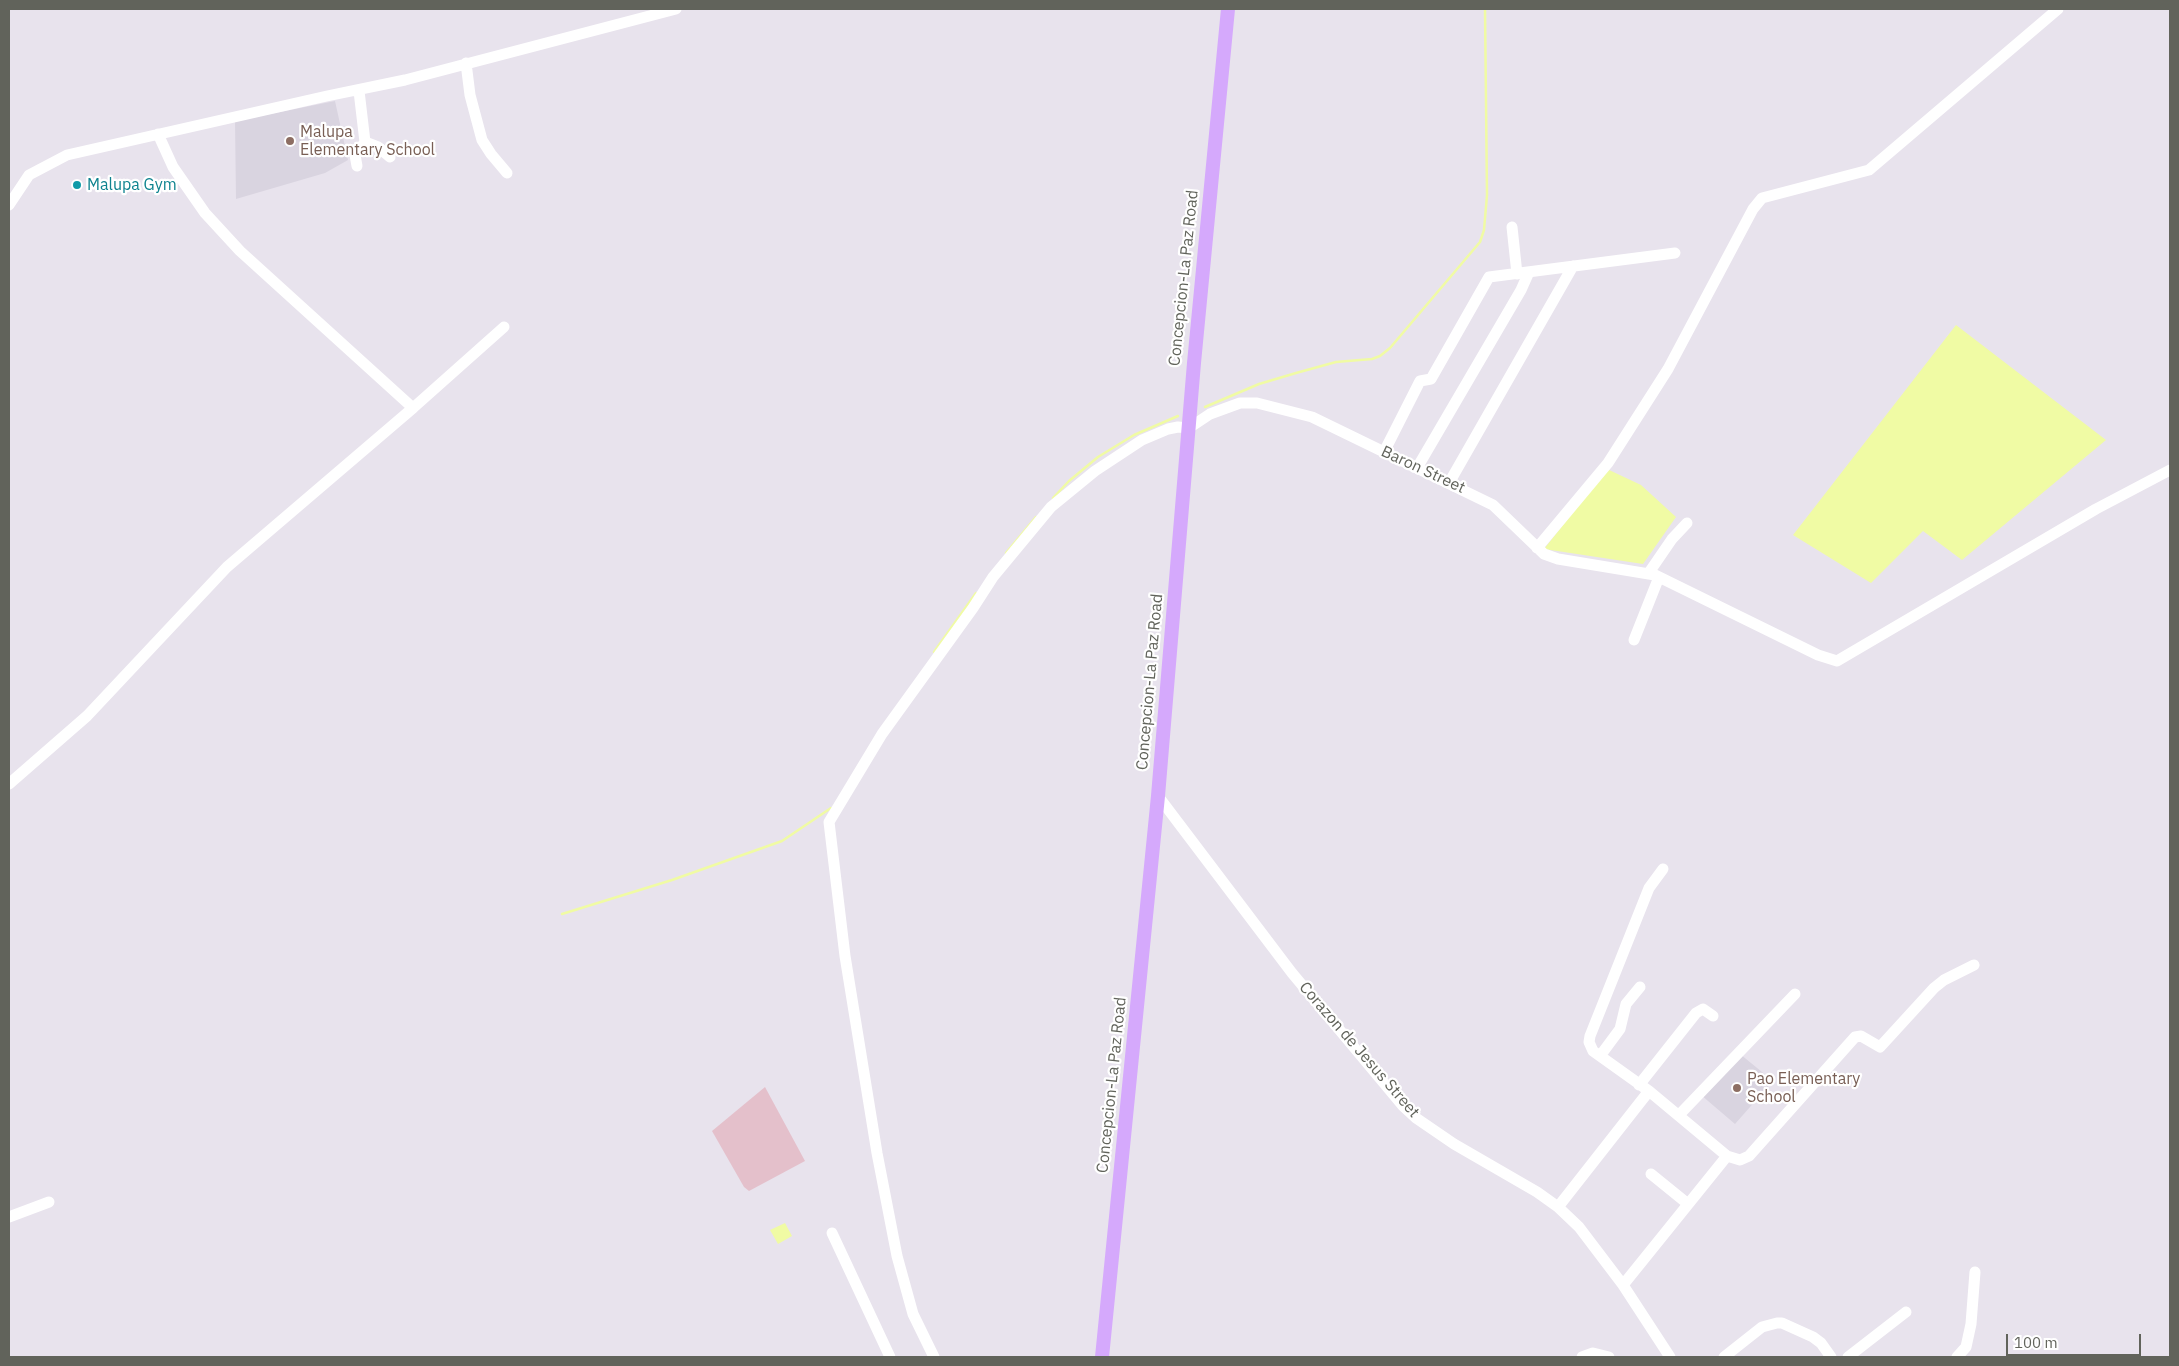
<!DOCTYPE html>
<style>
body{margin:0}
#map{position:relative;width:2179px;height:1366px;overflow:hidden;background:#e8e3ed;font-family:"IBM Plex Sans",sans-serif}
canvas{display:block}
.frame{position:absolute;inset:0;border:10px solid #61635b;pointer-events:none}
.scale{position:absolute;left:2006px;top:1334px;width:135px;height:22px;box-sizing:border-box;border:2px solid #61635b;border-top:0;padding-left:6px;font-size:15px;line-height:18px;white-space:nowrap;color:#61635b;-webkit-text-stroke:4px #fff;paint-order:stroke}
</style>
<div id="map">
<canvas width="2179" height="1366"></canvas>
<div class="frame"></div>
<div class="scale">100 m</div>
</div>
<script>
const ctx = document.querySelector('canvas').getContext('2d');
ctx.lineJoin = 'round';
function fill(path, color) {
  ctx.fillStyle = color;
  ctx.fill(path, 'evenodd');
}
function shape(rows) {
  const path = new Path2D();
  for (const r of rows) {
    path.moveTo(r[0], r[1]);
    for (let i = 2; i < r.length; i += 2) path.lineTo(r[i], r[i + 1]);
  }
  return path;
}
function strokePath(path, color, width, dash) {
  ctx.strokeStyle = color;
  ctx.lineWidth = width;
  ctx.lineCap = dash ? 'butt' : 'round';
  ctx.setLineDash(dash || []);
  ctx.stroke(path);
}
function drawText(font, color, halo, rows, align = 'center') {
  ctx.font = font + ' "IBM Plex Sans",sans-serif';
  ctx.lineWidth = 4.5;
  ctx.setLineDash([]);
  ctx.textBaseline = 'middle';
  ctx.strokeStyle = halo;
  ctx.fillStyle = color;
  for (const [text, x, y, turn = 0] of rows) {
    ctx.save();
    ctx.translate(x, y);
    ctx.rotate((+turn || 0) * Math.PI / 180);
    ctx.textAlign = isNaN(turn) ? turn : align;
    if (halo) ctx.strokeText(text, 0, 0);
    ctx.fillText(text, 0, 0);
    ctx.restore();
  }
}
fill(shape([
 [335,101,348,160,325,173,236,199,235,121],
 [1740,1054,1773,1081,1735,1124,1701,1095]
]), '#d9d4e0');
fill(shape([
 [765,1087,805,1161,749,1191,744,1187,712,1131]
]), '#e4c0cb');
fill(shape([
 [1956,325,2106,440,1962,560,1923,531,1871,583,1793,535],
 [1607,469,1641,485,1676,517,1643,564,1544,549],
 [785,1223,792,1236,778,1244,770,1230]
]), '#f0fba4');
strokePath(shape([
 [1205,407,1259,384,1296,373,1336,362,1372,359,1380,356,1390,348,1480,242,1484,230,1487,195,1485,9],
 [1053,498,1069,481,1098,457,1134,435,1178,416],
 [1006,553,1036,517],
 [934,652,976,593],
 [562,914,672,880,782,841,831,808]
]), '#f0fba4', 2.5);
strokePath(shape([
 [466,63,470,95,482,140,491,154,507,173],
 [365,142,378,147,390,157],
 [357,166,355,155,365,142,359,91],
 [9,205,29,175,67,155,327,96,405,80,676,9],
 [1512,227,1517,274],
 [413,408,504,327],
 [1384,452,1420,381,1431,379,1489,277,1675,253],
 [1417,468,1521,290,1529,272],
 [1449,483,1573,266],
 [1537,548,1608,463,1668,369,1753,209,1762,198,1869,170,2058,9],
 [1648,574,1672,539,1687,523],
 [1634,640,1659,577],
 [9,784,87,716,227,567,413,408,240,251,205,213,173,167,158,134],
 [1158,796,1292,973,1403,1106,1416,1118,1454,1144,1537,1192,1558,1207,1579,1227,1623,1285,1670,1357],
 [1663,869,1649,888,1590,1036,1589,1042,1593,1051,1649,1091,1727,1156],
 [1600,1056,1620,1029,1626,1004,1640,987],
 [1639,1085,1696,1013,1703,1009,1713,1016],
 [1679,1115,1795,994],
 [1651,1174,1688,1204],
 [1558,1207,1649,1091],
 [9,1217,49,1202],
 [832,1233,890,1357],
 [1623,1285,1727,1156,1740,1160,1749,1156,1855,1037,1861,1036,1880,1047,1934,988,1944,980,1974,965],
 [934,1357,913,1314,897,1256,877,1153,845,956,829,822,882,734,973,608,993,577,1051,507,1095,471,1142,440,1168,429,1178,427,1189,428,1210,414,1240,403,1257,403,1312,417,1493,505,1544,554,1558,559,1655,575,1818,655,1837,661,2096,509,2170,470],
 [1582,1357,1593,1353,1609,1357],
 [1724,1357,1762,1327,1777,1323,1782,1323,1813,1337,1821,1343,1831,1357],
 [1848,1357,1906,1312],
 [1957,1357,1966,1347,1971,1324,1975,1272]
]), '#fff', 11);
strokePath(shape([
 [1102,1357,1158,796,1194,363,1228,9]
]), '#d5a9fc', 14);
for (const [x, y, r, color] of [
 [290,141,5,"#8d6e63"],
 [77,185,5,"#0f9aa8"],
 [1737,1088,5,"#8d6e63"]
]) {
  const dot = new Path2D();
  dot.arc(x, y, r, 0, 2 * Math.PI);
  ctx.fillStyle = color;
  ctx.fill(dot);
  strokePath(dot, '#fff', 2);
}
drawText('16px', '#785e54', '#fff', [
 ["Malupa",300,132],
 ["Elementary School",300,150],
 ["Pao Elementary",1747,1079],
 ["School",1747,1097]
], 'left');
drawText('16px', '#0d838f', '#fff', [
 ["Malupa Gym",87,185]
], 'left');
drawText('16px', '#61635b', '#fff', [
 ["Concepcion-La Paz Road",1184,278,-84],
 ["Baron Street",1423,470,25],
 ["Concepcion-La Paz Road",1150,682,-85],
 ["Corazon de Jesus Street",1359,1050,49],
 ["Concepcion-La Paz Road",1112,1085,-84]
]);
</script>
